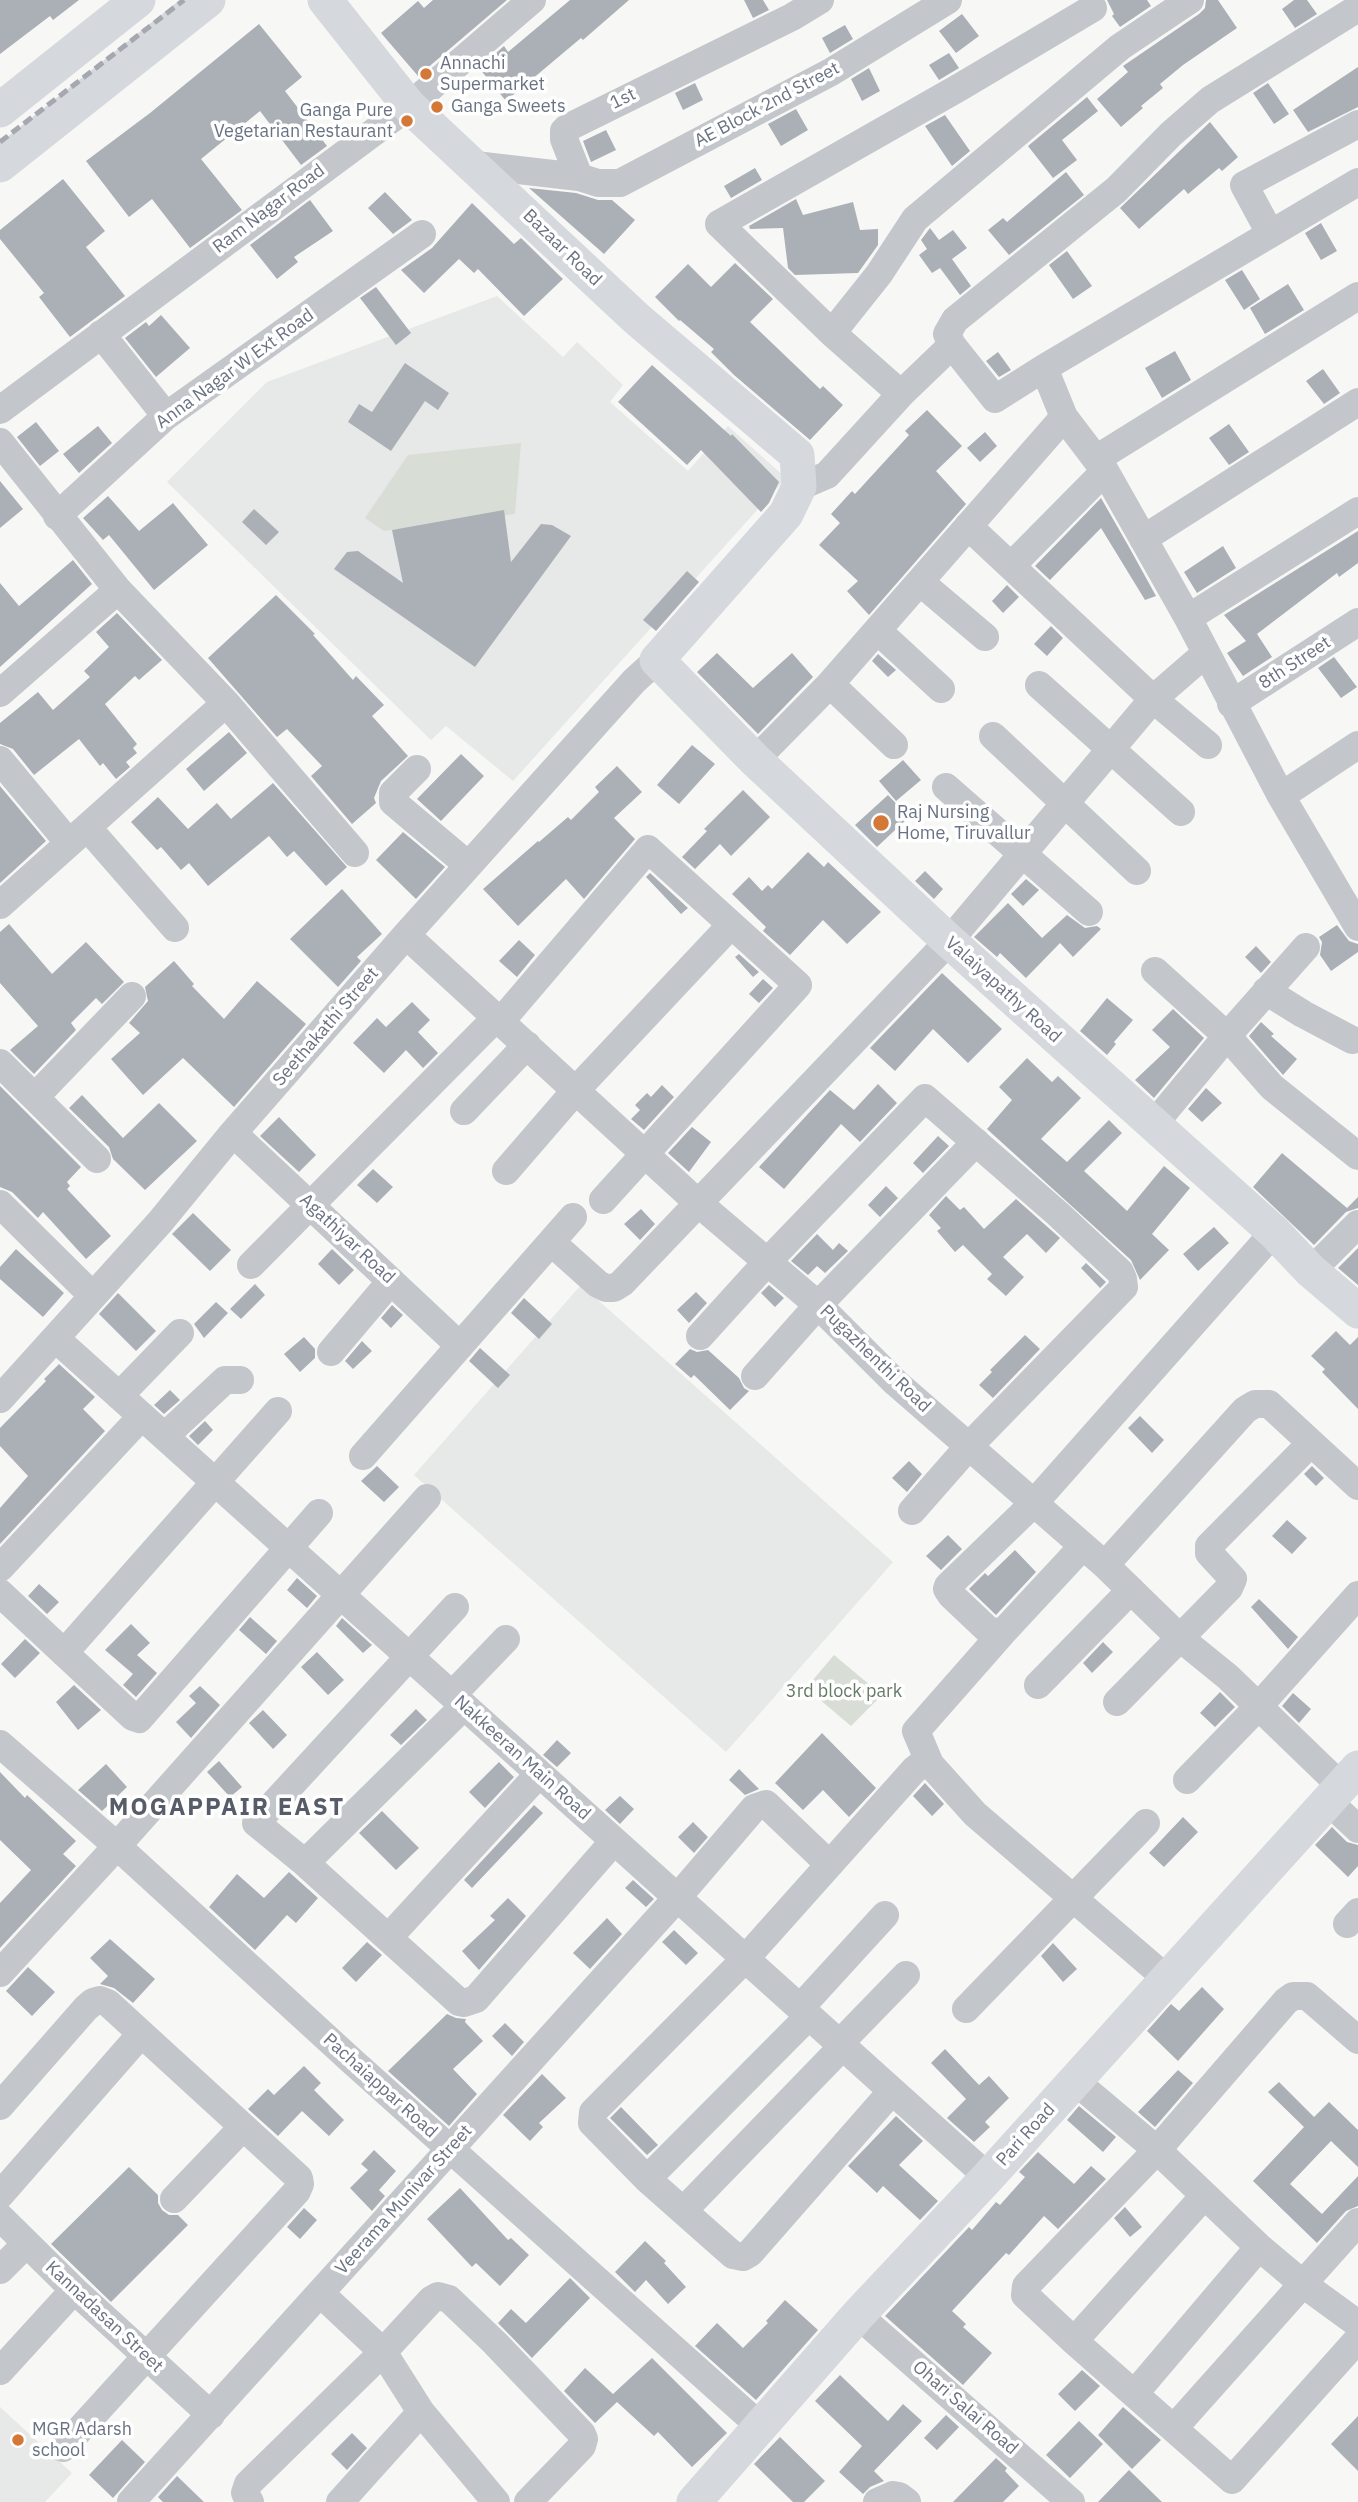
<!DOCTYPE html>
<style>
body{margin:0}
canvas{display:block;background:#f7f7f5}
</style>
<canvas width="1358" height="2502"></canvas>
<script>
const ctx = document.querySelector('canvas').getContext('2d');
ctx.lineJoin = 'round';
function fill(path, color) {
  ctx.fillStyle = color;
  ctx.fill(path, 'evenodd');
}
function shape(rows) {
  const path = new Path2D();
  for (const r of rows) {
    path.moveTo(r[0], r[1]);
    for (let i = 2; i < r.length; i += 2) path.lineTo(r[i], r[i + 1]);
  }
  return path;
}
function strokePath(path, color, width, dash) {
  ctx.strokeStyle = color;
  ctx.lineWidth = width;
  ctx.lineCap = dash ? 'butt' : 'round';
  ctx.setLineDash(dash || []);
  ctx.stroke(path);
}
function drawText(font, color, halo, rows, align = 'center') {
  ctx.font = font + ' "IBM Plex Sans",sans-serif';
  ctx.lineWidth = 7;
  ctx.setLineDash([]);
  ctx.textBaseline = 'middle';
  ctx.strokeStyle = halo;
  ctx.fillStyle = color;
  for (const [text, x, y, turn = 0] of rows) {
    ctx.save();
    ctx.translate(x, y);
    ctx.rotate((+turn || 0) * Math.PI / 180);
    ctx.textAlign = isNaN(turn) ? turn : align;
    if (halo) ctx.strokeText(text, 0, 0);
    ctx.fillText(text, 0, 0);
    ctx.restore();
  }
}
fill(shape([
 [497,296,563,357,577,342,589,353,623,385,610,402,688,471,728,426,786,478,513,781,446,726,431,740,167,482,267,382],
 [581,1285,893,1562,726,1752,414,1475],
 [0,2407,72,2473,45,2502,0,2502]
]), '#e7e8e8');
fill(shape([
 [521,443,515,514,384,531,365,518,408,455],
 [834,1655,882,1695,851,1726,806,1688]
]), '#d8ded6');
fill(shape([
 [0,0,79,0,53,20,50,16,0,54],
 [433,0,507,0,418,76,381,33,418,1,424,8],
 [570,0,629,0,583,40,581,38,506,101,479,68,504,46,508,52],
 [744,0,763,0,769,10,753,18],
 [1107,0,1147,0,1151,6,1120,27,1112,16,1114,14],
 [1206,0,1218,0,1237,28,1183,65,1160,84,1163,88,1141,106,1143,108,1121,127,1097,99,1128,72,1123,66,1199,14,1205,8],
 [1294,0,1307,0,1317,14,1295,28,1282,9],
 [962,14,979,36,956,53,939,31],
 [259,24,302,77,285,91,327,146,301,165,260,111,201,159,242,210,190,248,152,199,129,217,86,161,150,113],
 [845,25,853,39,830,53,822,38],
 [949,53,959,68,939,80,929,65],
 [1358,67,1358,107,1308,132,1293,110],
 [869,68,880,91,862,101,851,79],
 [695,83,703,100,683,110,675,93],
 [1268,83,1289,114,1274,124,1253,93],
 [1087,97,1098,111,1062,140,1077,160,1053,178,1028,146],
 [796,109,808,130,781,146,768,124],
 [945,115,970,151,952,166,925,126],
 [1210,122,1238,157,1222,171,1219,168,1188,194,1184,189,1139,229,1120,208],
 [606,130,616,150,591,162,583,141],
 [755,168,762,180,731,198,724,186],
 [1066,172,1084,195,1009,255,988,230,1003,218,1007,222],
 [63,179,105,231,86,247,125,296,70,337,39,297,44,293,0,239,0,230],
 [529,188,576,193,598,200,612,200,635,220,604,254],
 [385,192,412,220,393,234,368,208],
 [796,199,803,215,853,202,860,230,878,229,878,245,858,273,795,275,788,268,783,228,750,229,749,226],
 [310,200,333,231,294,257,298,262,277,279,250,245],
 [472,203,514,244,521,238,563,279,524,316,478,269,474,273,459,259,424,293,401,270,432,248],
 [1321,223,1337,251,1321,260,1305,233],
 [930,228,939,240,953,230,967,248,952,259,971,286,960,295,940,268,932,273,919,255,927,249,921,240],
 [1067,251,1092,286,1073,299,1049,265],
 [735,263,773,299,750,322,820,389,823,386,843,405,810,440,734,375,711,352,714,349,680,320,679,321,655,297,688,264,711,287],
 [1242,270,1260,299,1244,310,1225,280],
 [1288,284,1304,310,1265,334,1250,308],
 [376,287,411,333,396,345,360,298],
 [161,315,190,348,156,377,125,338,146,322,149,326],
 [1175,351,1191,380,1162,398,1145,368],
 [998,352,1011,370,999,377,986,361],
 [405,363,449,393,438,410,425,401,391,451,348,422,359,404,372,412],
 [652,365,731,436,732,434,779,482,769,503,761,512,701,450,687,465,618,402],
 [1323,369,1340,393,1324,404,1306,381],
 [927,410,962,446,936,471,966,504,869,615,847,591,858,581,819,545,840,523,831,514,852,491,855,494,909,435,905,431],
 [36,422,59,451,40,466,17,437],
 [1229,424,1249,452,1229,465,1209,438],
 [98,426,112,443,79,473,63,454],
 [985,432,997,446,980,462,967,448],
 [0,481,23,509,0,528],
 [108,496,139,531,173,503,208,545,154,590,109,535,103,540,83,518],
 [1101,498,1129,547,1156,596,1145,600,1101,528,1050,580,1035,566],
 [254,509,279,532,266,545,242,522],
 [504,510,511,562,541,524,552,525,571,536,475,667,334,569,347,552,358,551,403,583,392,530],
 [1358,531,1358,563,1339,577,1337,573,1257,634,1272,657,1243,676,1227,653,1246,641,1224,615],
 [1223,546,1236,568,1197,593,1184,572],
 [73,560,92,584,0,667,0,583,19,606],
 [687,571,699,582,656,631,643,620],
 [1007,585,1019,597,1003,613,992,601],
 [276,595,315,634,313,635,353,680,356,676,384,705,372,716,408,756,381,781,374,798,376,803,352,824,311,776,322,766,287,729,277,737,208,658],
 [117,613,162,660,139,680,135,676,105,704,137,744,133,748,137,753,126,762,130,767,116,779,103,763,100,766,79,739,34,775,13,749,0,744,0,723,38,692,53,710,90,677,84,671,109,647,96,632],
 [1051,626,1063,638,1047,656,1034,644],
 [717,653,753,688,792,653,813,677,758,734,697,672],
 [878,654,896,670,888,677,872,661],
 [1334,657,1357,687,1341,698,1318,668],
 [229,732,247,753,204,791,186,769],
 [692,745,715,764,679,804,657,785],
 [461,754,484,776,441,821,417,799],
 [903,760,921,780,896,801,879,781],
 [617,766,642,792,614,818,635,839,584,899,566,879,518,926,483,889,538,841,539,842,568,817,571,820,599,792,595,787],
 [273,783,347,867,326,886,294,851,287,857,269,836,208,886,189,863,181,870,161,847,157,850,131,822,158,797,188,829,217,803,231,819],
 [0,786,46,841,0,883],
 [743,790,770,817,731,856,720,844,695,869,682,857,707,831,704,829],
 [888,795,909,817,877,847,855,825],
 [403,832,445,867,416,899,376,860],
 [808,852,824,867,828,862,881,912,847,944,823,920,790,955,763,931,766,927,732,894,749,877,762,891,768,885,772,889],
 [925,871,943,889,934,899,915,881],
 [650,873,688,908,681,914,646,877],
 [1026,879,1039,890,1023,906,1011,894],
 [342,889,382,934,357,957,361,961,338,987,290,939],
 [1008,903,1042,938,1067,915,1085,928,1097,926,1101,929,1073,957,1060,943,1026,978,1000,953,997,957,974,937],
 [9,924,52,974,86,942,124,982,102,1004,96,998,71,1023,76,1030,34,1074,10,1050,38,1026,0,983,0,932],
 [1337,925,1349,941,1358,944,1358,952,1331,971,1320,955,1322,942,1319,937],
 [519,940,535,955,517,977,499,961],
 [1256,946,1271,962,1261,973,1245,957],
 [739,954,759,972,753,977,735,957],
 [174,961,194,984,192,986,224,1019,257,981,306,1024,234,1107,183,1058,143,1095,111,1059,140,1033,129,1023,148,1001,145,987],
 [942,973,1002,1029,968,1063,933,1029,895,1071,870,1048],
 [763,979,773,988,759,1003,749,994],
 [1107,998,1133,1020,1114,1042,1116,1044,1107,1055,1080,1031],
 [412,1002,430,1020,418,1032,438,1053,423,1068,406,1050,384,1073,353,1043,377,1018,386,1027],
 [1173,1009,1204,1038,1154,1098,1135,1080,1170,1047,1152,1030],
 [1261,1022,1274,1034,1271,1036,1297,1059,1283,1075,1249,1036],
 [1027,1058,1052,1082,1058,1076,1081,1098,1041,1139,1067,1162,1109,1120,1122,1133,1084,1171,1125,1209,1127,1211,1164,1166,1190,1188,1152,1234,1169,1250,1140,1280,1131,1260,987,1129,1012,1100,999,1087],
 [878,1084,897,1103,860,1142,841,1124,784,1189,759,1167,830,1090,854,1110],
 [662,1085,674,1097,644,1130,631,1119,640,1110,635,1105,647,1093,651,1097],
 [0,1086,81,1167,67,1182,70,1186,67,1189,111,1236,86,1259,43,1212,38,1218,12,1192,0,1187],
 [1206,1088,1222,1103,1202,1122,1188,1109],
 [82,1095,123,1138,159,1103,197,1141,145,1190,113,1159,109,1147,69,1108],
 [279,1117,316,1155,299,1172,260,1136],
 [692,1127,711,1142,689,1172,668,1153],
 [938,1136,949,1146,923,1173,913,1163],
 [1282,1153,1347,1208,1358,1197,1358,1208,1346,1212,1314,1245,1253,1187],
 [373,1169,393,1187,377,1203,357,1185],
 [886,1186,898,1198,880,1217,868,1205],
 [946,1196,960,1210,964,1207,984,1229,1016,1199,1060,1238,1046,1253,1027,1234,1003,1257,1024,1277,1006,1296,987,1279,992,1274,963,1245,955,1252,937,1231,941,1228,929,1215],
 [641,1209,655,1224,640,1240,624,1224],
 [193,1213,231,1250,210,1271,172,1234],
 [1214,1227,1229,1243,1198,1271,1183,1254],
 [817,1234,833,1250,839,1243,848,1251,825,1273,817,1266,808,1275,791,1261],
 [1358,1248,1358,1285,1338,1268],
 [16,1249,64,1293,43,1317,0,1279,0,1267],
 [332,1249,354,1270,339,1285,318,1264],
 [1086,1263,1106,1282,1100,1288,1081,1268],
 [255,1284,265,1295,241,1319,230,1309],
 [769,1285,784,1298,775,1307,761,1293],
 [696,1292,707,1303,689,1323,677,1310],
 [118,1293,156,1331,136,1351,99,1314],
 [524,1298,552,1324,539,1339,511,1313],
 [216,1302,228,1313,204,1338,194,1324],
 [392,1305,403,1315,391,1328,381,1318],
 [1336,1331,1350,1345,1358,1337,1358,1409,1322,1372,1325,1369,1311,1356],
 [1025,1335,1040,1349,993,1398,979,1385,992,1372,990,1370],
 [304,1337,315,1349,315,1358,300,1372,284,1354],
 [362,1341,372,1351,353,1369,345,1361],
 [480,1348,510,1375,498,1388,469,1361],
 [690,1349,697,1352,708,1350,739,1378,744,1388,749,1391,730,1410,694,1375,691,1378,675,1364],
 [59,1364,95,1397,83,1409,105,1431,0,1544,0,1508,28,1476,0,1446,0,1428,46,1381,44,1379],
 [170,1390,180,1400,164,1414,154,1405],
 [1140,1416,1164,1440,1152,1453,1128,1428],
 [205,1421,213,1430,198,1445,189,1436],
 [909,1461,922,1474,907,1492,892,1478],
 [377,1466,399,1487,384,1502,361,1481],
 [1312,1466,1324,1478,1316,1486,1304,1474],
 [1287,1520,1307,1538,1292,1554,1272,1536],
 [948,1535,962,1549,941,1570,926,1556],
 [1015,1550,1036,1572,996,1615,969,1589,985,1573,988,1576],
 [297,1578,317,1596,307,1608,287,1590],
 [39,1584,59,1602,47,1614,28,1596],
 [1259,1599,1298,1637,1288,1649,1251,1607],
 [250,1617,277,1641,266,1654,239,1630],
 [342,1618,372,1645,363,1653,336,1626],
 [131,1624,150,1643,137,1655,157,1673,136,1697,123,1685,133,1674,105,1650],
 [25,1639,40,1653,15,1678,1,1664],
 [1103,1642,1113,1652,1092,1673,1083,1663],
 [317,1652,344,1680,328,1695,301,1667],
 [74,1685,101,1710,78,1730,56,1702],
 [200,1686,220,1705,191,1738,176,1722,196,1703,189,1696],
 [1220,1692,1235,1707,1215,1727,1200,1713],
 [1293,1693,1311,1709,1299,1723,1282,1706],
 [416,1709,427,1720,401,1745,390,1735],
 [263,1710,287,1735,273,1749,249,1723],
 [822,1733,876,1788,849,1817,823,1790,803,1810,775,1783],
 [557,1740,571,1753,557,1767,543,1755],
 [219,1761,242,1787,230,1797,207,1772],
 [499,1762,514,1777,485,1808,469,1792],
 [106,1764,127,1787,102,1811,78,1790],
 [739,1769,759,1789,745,1795,729,1780],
 [0,1772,25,1798,27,1795,76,1841,63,1854,76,1866,0,1948,0,1903,31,1870,0,1840],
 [925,1783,944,1804,932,1816,913,1796],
 [620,1796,634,1809,620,1824,605,1810],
 [534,1805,543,1813,472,1888,464,1880],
 [382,1811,419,1848,396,1870,359,1833],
 [1183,1817,1198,1832,1164,1867,1149,1853],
 [693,1822,708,1837,694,1853,678,1837],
 [1332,1827,1347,1842,1358,1845,1358,1866,1348,1877,1315,1845],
 [289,1872,318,1898,296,1923,287,1915,255,1950,209,1907,237,1874,264,1898],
 [633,1880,654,1899,646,1907,625,1888],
 [508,1898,526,1916,479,1970,462,1951,495,1920,490,1916],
 [607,1918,622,1934,590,1969,573,1953],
 [674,1930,698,1953,686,1965,662,1942],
 [110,1939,155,1979,133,2003,114,1988,100,1984,108,1976,90,1958],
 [367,1942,382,1955,356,1982,342,1968],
 [1053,1943,1077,1969,1063,1982,1041,1956],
 [28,1967,55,1992,32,2016,6,1991],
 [1202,1987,1224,2009,1178,2061,1147,2031,1171,2004,1179,2011],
 [447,2014,456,2018,466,2019,465,2022,483,2041,453,2069,477,2094,449,2126,388,2071],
 [505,2023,524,2042,512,2056,492,2036],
 [945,2049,979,2085,989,2076,1009,2098,985,2122,990,2127,974,2142,947,2118,966,2099,931,2063],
 [304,2066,321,2083,314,2090,344,2120,329,2136,302,2111,278,2136,248,2109,268,2089,274,2095],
 [1178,2070,1193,2083,1155,2127,1138,2112],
 [542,2074,566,2098,539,2123,543,2127,530,2141,503,2115],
 [1279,2082,1314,2117,1329,2102,1358,2130,1358,2167,1331,2141,1290,2184,1322,2214,1358,2176,1358,2206,1346,2211,1317,2243,1253,2181,1304,2127,1268,2092],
 [1079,2106,1116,2137,1103,2152,1067,2120],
 [621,2107,658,2145,647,2155,610,2118],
 [896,2116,923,2141,899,2165,938,2201,920,2220,883,2186,877,2193,848,2166],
 [374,2150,396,2171,379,2190,385,2196,372,2211,350,2188,368,2170,361,2164],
 [1038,2152,1074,2184,1091,2166,1106,2179,1058,2229,1044,2216,1009,2255,1006,2253,952,2311,966,2324,963,2327,992,2353,963,2385,885,2316,969,2227,972,2230,996,2202,1000,2205,1025,2177,1019,2172],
 [129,2167,158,2195,158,2203,162,2210,169,2215,178,2215,188,2225,111,2302,51,2244],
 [460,2188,508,2240,511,2238,529,2255,500,2286,476,2263,472,2267,427,2219],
 [1125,2207,1142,2227,1130,2237,1114,2218],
 [304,2208,317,2220,300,2239,287,2227],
 [645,2241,666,2261,664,2263,686,2287,668,2304,646,2280,635,2292,615,2272],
 [570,2278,590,2298,532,2358,498,2323,511,2309,526,2323],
 [785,2300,818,2330,756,2400,695,2346,717,2323,743,2348,768,2323,766,2321],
 [652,2358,727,2433,692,2467,658,2432,654,2436,617,2402,595,2423,564,2391,585,2368,613,2394],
 [1082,2370,1100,2386,1075,2411,1058,2394],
 [840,2375,888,2421,903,2404,922,2421,874,2471,884,2481,870,2487,863,2494,839,2472,862,2446,815,2401],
 [1123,2407,1161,2440,1132,2469,1098,2435],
 [946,2415,959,2427,937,2450,924,2438],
 [1358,2416,1358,2471,1331,2444],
 [1079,2421,1103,2444,1070,2478,1046,2455],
 [352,2433,367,2448,347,2470,331,2454],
 [780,2437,825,2481,804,2502,793,2502,754,2464],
 [122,2440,145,2462,113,2498,89,2475],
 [996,2458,1007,2468,1005,2471,1019,2486,1003,2502,953,2502],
 [1129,2470,1162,2502,1098,2502],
 [177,2476,204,2502,163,2502,158,2497]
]), '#abb0b7');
strokePath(shape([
 [475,165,579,177,598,183,620,183,831,72,948,0],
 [579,177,564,139,564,131,567,128,792,17,820,0],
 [1270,233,1244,185,1358,124],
 [832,333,879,274,915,219,1120,47,1190,0],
 [101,334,166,416],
 [952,345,995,399,1044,368,1064,417,1105,471,1188,618,1281,796,1358,927],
 [1044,368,1358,182],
 [901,394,832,333,719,224,960,87,1093,8],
 [0,410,409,106,532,0],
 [0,442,118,590,226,703,355,853],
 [1096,459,1358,296],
 [799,487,827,475,901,394,952,345,947,334,955,320,1116,190,1171,134,1210,100,1358,8],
 [57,516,166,416,422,234],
 [968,526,1153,699,1208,745],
 [1143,539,1358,402],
 [1012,565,1105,471],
 [920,582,985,637],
 [1188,618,1358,511],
 [878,631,941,689],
 [830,684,894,745],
 [1039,685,1181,812],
 [0,693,118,590],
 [1231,704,1358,622],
 [993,736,1137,871],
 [0,760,69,843],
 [755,760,830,684,1064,417],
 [417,769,393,793,393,802,468,865],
 [946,787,1089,912],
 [1281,796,1358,745],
 [87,827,175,928],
 [0,905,226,703],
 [406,935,697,1202,818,1305,895,1382,1105,1565,1180,1638,1228,1677,1341,1786],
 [1155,971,1227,1036,1272,1087,1358,1156],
 [1266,991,1303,1014,1352,1040],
 [501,1021,648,849,798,985,603,1200],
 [0,1063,97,1159],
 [35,1097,132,996],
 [464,1111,527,1045],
 [1154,1124,1227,1036,1306,947],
 [233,1133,460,1346],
 [506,1171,576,1090,731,925],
 [0,1204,93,1296],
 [551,1242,598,1284,606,1288,614,1288,622,1283,949,941,1153,699,1205,654],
 [251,1265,496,1018],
 [1311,1271,1358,1224],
 [700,1336,768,1261,925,1098,1058,1214,1120,1272,1123,1279,1124,1287,970,1445,912,1511],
 [55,1338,988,2177],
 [331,1352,391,1281],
 [755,1376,818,1305,976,1142],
 [119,1396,180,1333],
 [0,1399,160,1222,233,1133,406,935,634,681,657,660],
 [165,1436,225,1380,240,1380],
 [363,1456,573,1217],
 [1105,1565,1245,1410,1255,1404,1269,1404,1358,1486],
 [0,1568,142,1416],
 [0,1593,133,1717,139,1719,319,1513],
 [455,1607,256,1823,305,1863,459,2002,464,2003,476,1999,614,1841],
 [1004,1631,995,1632,988,1630,951,1595,947,1589,948,1586,1035,1502,1274,1232],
 [64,1653,278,1411],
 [1038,1685,1131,1590],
 [452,1695,506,1639],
 [1117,1702,1229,1588,1233,1579,1209,1553,1209,1546,1311,1443],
 [0,1744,117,1846,353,2062,761,2427],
 [930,1764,916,1731,1004,1631,1083,1546],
 [1187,1780,1258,1707,1358,1595],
 [1328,1801,1358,1829],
 [305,1863,464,1706],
 [1347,1924,1358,1912],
 [388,1938,539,1774],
 [0,1973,117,1846,427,1498],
 [800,2008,885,1915],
 [966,2009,1146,1823],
 [1358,2040,1307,1996,1293,1996,1286,2001,1157,2150,1026,2286,1025,2295,1074,2341,1232,2480,1358,2339],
 [839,2044,906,1975],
 [1075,2081,1157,2150,1259,2247,1303,2284,1358,2324],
 [892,2091,750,2253,743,2257,733,2255,647,2179,592,2123,593,2112,745,1959,914,1770,919,1766,930,1764,975,1814,1166,1978],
 [0,2106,86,2008,93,2002,100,2000,108,2003,299,2178,300,2184,297,2191,63,2448],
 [647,2179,809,2016],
 [0,2195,141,2034],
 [174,2199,243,2127],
 [683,2211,843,2046],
 [0,2217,74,2290,211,2415],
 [0,2270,26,2244],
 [320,2293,383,2352,421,2412,496,2502],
 [858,2315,1071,2502],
 [1074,2341,1204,2196],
 [0,2371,74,2290],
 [1135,2393,1259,2247],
 [1174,2428,1358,2222],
 [131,2502,677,1898,754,1808,766,1804,829,1864],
 [250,2502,245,2493,248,2484,383,2352,431,2300,438,2296,449,2299,495,2343,582,2434,584,2439,582,2446,528,2502],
 [340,2502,421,2412],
 [877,2502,893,2495,899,2496,907,2502]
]), '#c3c6ca', 28);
strokePath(shape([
 [325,0,409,106,637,319,797,455,799,487,786,514,657,660,755,760,949,941,1274,1232,1311,1271,1358,1311],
 [0,110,138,0],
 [0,165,208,0],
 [694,2502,858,2315,988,2177,1358,1768]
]), '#d5d8dc', 35);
strokePath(shape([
 [0,142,184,0]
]), '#a5a8ae', 5, [10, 5]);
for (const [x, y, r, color] of [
 [426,74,7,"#d47838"],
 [437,107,7,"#d47838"],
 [407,121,7,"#d47838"],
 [881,823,9,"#d47838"],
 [18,2440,7,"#d47838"]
]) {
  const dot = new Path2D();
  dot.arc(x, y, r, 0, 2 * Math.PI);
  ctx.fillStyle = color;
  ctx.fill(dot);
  strokePath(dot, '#fff', 2.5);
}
drawText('18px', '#697383', '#fff', [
 ["Annachi",440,64],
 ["Supermarket",440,85],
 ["Ganga Sweets",451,107],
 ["Ganga Pure",393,111,"right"],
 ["Vegetarian Restaurant",393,132,"right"],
 ["Raj Nursing",897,813],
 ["Home, Tiruvallur",897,834],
 ["MGR Adarsh",32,2430],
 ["school",32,2451]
], 'left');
drawText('18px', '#697383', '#fff', [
 ["1st",623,99,-26],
 ["AE Block 2nd Street",767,105,-28],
 ["Ram Nagar Road",269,209,-37],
 ["Bazaar Road",562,248,44],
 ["Anna Nagar W Ext Road",235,369,-36],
 ["8th Street",1295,663,-33],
 ["Valaiyapathy Road",1003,990,42],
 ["Seethakathi Street",326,1027,-49],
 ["Agathiyar Road",347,1239,43],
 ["Pugazhenthi Road",875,1359,44],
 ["Nakkeeran Main Road",522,1758,42],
 ["Pachaiappar Road",380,2086,42],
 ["Pari Road",1026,2135,-48],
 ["Veerama Munivar Street",404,2200,-48],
 ["Kannadasan Street",104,2317,43],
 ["Ohari Salai Road",965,2408,41]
]);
drawText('18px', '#687b67', '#fff', [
 ["3rd block park",844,1692]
]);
ctx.letterSpacing = '2px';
drawText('bold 24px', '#565d69', '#fff', [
 ["MOGAPPAIR EAST",227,1808]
]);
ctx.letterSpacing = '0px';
</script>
